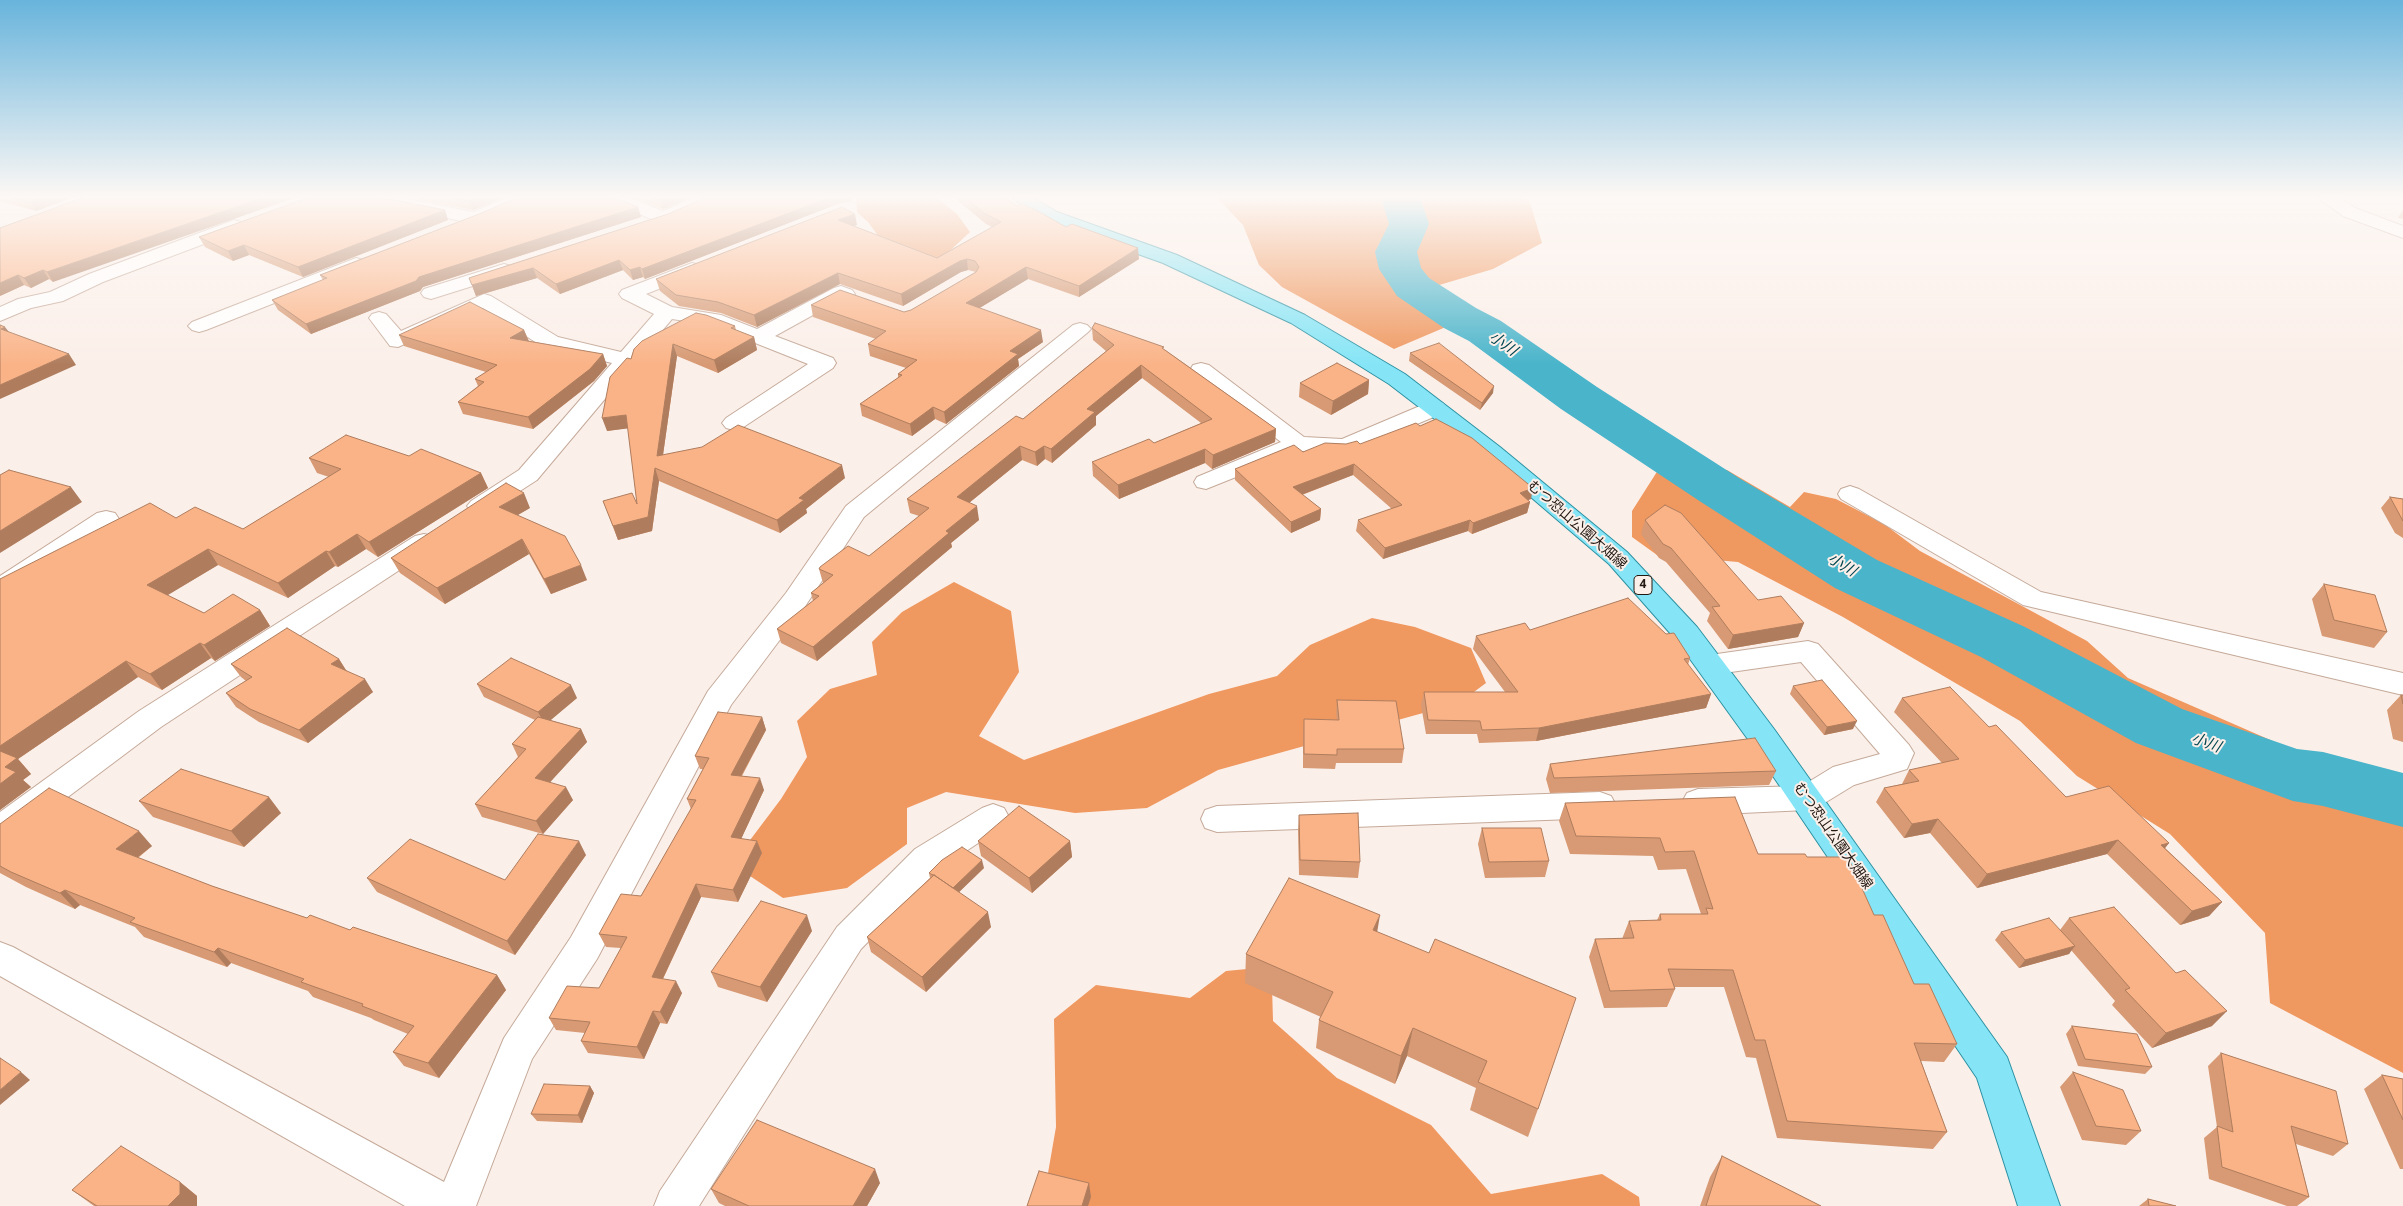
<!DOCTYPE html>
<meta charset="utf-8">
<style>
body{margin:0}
canvas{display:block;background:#fbefe9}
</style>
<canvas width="2403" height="1206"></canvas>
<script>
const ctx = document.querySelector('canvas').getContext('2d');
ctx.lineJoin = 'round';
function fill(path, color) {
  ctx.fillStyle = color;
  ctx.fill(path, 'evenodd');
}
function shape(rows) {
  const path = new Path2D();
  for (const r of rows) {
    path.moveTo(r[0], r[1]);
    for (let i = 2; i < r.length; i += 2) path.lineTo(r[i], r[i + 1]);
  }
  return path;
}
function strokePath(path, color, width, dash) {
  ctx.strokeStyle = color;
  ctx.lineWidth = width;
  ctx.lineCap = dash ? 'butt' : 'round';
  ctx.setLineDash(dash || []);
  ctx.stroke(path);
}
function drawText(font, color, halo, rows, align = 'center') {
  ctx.font = font + ' "Noto Sans","Noto Sans JP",sans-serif';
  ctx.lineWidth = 4;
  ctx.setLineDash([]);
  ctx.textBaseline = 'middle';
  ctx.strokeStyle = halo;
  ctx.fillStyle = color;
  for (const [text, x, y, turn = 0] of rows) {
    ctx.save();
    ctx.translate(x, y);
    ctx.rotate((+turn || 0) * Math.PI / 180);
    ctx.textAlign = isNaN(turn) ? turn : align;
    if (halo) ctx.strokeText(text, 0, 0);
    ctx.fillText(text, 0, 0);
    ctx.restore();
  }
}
fill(shape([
 [856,197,936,197,957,214,970,232,940,260,884,244,868,222,857,212],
 [1216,197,1524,197,1530,202,1542,243,1493,269,1436,286,1467,318,1394,349,1282,287,1259,265,1243,225],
 [1660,467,1727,470,1790,507,1804,492,1836,499,1884,524,1920,551,2087,641,2128,678,2314,759,2403,780,2403,1073,2270,1003,2265,933,2170,834,2077,776,2020,721,1843,617,1738,562,1657,555,1632,537,1632,511],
 [954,582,1011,611,1019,672,979,736,1024,760,1209,694,1277,676,1310,645,1372,618,1415,627,1471,648,1486,683,1459,703,1218,770,1147,808,1075,813,946,792,907,808,907,844,847,888,783,898,732,864,781,799,807,757,797,721,830,689,877,675,872,642,902,612],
 [1247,969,1272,987,1273,1021,1337,1078,1431,1125,1491,1194,1602,1174,1639,1197,1640,1206,1077,1206,1048,1173,1056,1127,1054,1019,1096,985,1190,998,1226,971]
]), '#ef9860');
fill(shape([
 [1381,197,1420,197,1429,224,1417,252,1421,268,1429,278,1476,308,1501,321,1597,387,1739,478,1877,560,2025,627,2182,709,2297,749,2323,752,2403,773,2403,827,2323,806,2293,801,2136,743,1981,657,1835,588,1701,502,1561,409,1469,341,1444,328,1397,296,1379,269,1375,252,1389,224,1381,197]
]), '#49b4ca');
const minor = shape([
 [365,197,398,197,473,212,509,197,532,197,529,201,475,224,374,202,368,201,365,197],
 [605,197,628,197,663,211,696,197,719,197,716,201,663,224,608,201,605,197],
 [2317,197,2338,197,2355,208,2403,226,2403,238,2343,216,2317,197],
 [234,220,241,222,243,226,241,230,103,282,63,301,31,308,0,321,0,307,18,299,50,292,89,274,234,220],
 [356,258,363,260,366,264,363,268,206,330,199,332,192,330,188,326,192,322,356,258],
 [692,263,699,265,702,269,699,273,646,294,672,307,721,315,757,329,834,288,841,286,852,290,855,294,852,298,842,299,775,336,833,358,836,363,833,368,742,428,734,430,726,428,722,423,726,418,808,364,710,325,672,319,537,480,489,511,480,514,471,511,467,506,471,501,519,470,612,363,543,347,483,308,398,347,390,346,369,318,372,314,379,312,386,314,401,331,484,294,491,296,558,337,621,352,654,314,622,298,619,294,622,290,692,263],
 [504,264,511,266,514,270,511,274,431,299,424,297,421,293,424,289,504,264],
 [1080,323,1087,325,1091,329,1087,333,864,517,806,605,731,705,597,959,532,1059,476,1206,405,1206,0,976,0,942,13,947,444,1182,504,1038,571,937,708,691,786,593,846,506,1073,325,1080,323],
 [1201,363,1209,365,1304,437,1342,439,1427,403,1435,401,1443,403,1446,408,1443,413,1353,451,1345,453,1301,451,1206,489,1197,487,1194,482,1197,477,1281,442,1193,375,1190,370,1193,365,1201,363],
 [1850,486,1859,489,2041,592,2403,673,2403,695,2023,605,1841,499,1838,494,1841,489,1850,486],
 [106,511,115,513,119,519,115,525,10,594,0,597,0,576,97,513,106,511],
 [424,534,433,536,437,542,433,548,161,727,12,839,0,843,0,812,139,711,415,536,424,534],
 [1808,641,1818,644,1909,745,1914,753,1907,769,1854,785,1818,807,1807,810,1698,815,1687,811,1682,802,1687,793,1698,789,1802,786,1833,767,1880,754,1801,662,1710,675,1700,672,1696,665,1700,658,1710,655,1808,641],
 [1600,792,1611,796,1616,805,1611,814,1600,818,1217,832,1205,828,1201,819,1205,810,1217,806,1600,792],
 [993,804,1004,808,1009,817,1004,826,939,869,861,949,699,1206,654,1206,660,1191,837,927,915,849,982,808,993,804]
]);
const major = shape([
 [1011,197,1032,197,1057,212,1177,255,1305,315,1405,374,1500,447,1627,552,1697,627,1774,729,2007,1057,2060,1206,2018,1206,1977,1078,1752,745,1677,641,1609,564,1484,457,1389,384,1291,323,1163,263,1043,220,1011,197]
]);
strokePath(minor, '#c5aa9a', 2);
strokePath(major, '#2d92a3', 2);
fill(minor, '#fff');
fill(major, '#85e5f6');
fill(shape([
 [0,197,74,197,36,211,0,201],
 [85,197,53,282,49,279,31,288,24,285,0,296],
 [405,197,505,197,473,210],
 [632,197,692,197,663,209],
 [956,197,1005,197,1017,206,1139,259,1079,297,1028,279,979,308,1043,342,1018,359,1019,366,946,424,935,419,912,436,862,416,860,404,898,378,898,374,906,368,870,356,868,344,876,339,813,317,811,305,904,312,911,310,976,272,968,270,961,272,903,306,840,284,757,327,721,313,679,306,660,291,656,279,857,225,854,226,937,258,992,227,986,224,957,200],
 [852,201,840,203,645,279,643,277,633,280,623,270,560,294,537,278,476,296,469,278,668,214],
 [638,207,641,217,423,287,420,291,311,334,278,310,272,300,323,280,320,275,479,214],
 [445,210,448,220,303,277,249,255,233,261,205,247,199,237],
 [2403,210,2403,219,2398,218,2402,211],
 [735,326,736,330,754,337,757,350,718,373,677,356,663,455,845,478,806,509,807,513,780,533,659,481,652,531,618,540,603,501,637,504,628,428,607,431,634,349],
 [1092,328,1164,349,1276,429,1275,442,1212,469,1205,463,1119,499,1093,476,1092,462,1154,443,1201,423,1142,378,1096,416,1096,425,1052,463,1045,459,1037,466,1022,460,969,503,979,520,951,543,952,547,817,661,781,643,777,629,813,601,811,593,823,583,819,569,869,556,919,516,910,513,907,499,1023,419,1106,351,1093,340],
 [524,330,529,341,603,354,607,366,594,381,533,429,463,414,458,402,478,386,475,379,486,372,404,346,399,335],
 [1410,353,1493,393,1480,410,1409,361],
 [1369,380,1368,394,1331,415,1299,397,1300,383],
 [1360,444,1531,499,1528,500,1530,502,1527,513,1472,534,1468,531,1383,559,1356,531,1358,520,1392,509,1353,475,1302,495,1321,509,1320,520,1291,533,1235,480,1235,469,1303,452],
 [409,456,481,473,488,488,378,557,366,549,338,567,335,566,288,598,218,565,167,595,204,613,260,610,270,626,215,661,211,658,162,690,138,677,18,759,31,774,23,780,31,787,0,810,0,579,176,518,243,529,329,477,317,473,309,458],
 [2390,497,2403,499,2403,538,2395,533,2381,508],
 [530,508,517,515,587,580,551,594,529,554,445,604,400,573,391,558],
 [1645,520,1758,600,1804,623,1798,637,1728,649,1707,621,1710,613,1666,562,1659,558,1641,534],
 [2324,584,2387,632,2374,648,2322,636,2312,599],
 [1530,630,1690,658,1688,665,1711,694,1706,708,1536,741,1479,743,1477,734,1426,734,1421,705,1424,692,1505,692,1473,649,1476,636],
 [339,659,346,670,373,692,308,743,259,722,236,707,226,693,246,681,241,677,231,664],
 [477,684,577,698,550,720,581,729,587,742,550,782,573,800,543,834,482,817,475,804,518,757,512,744,535,720,484,697],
 [1793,686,1853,729,1824,735,1790,694],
 [2401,695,2403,695,2403,742,2393,739,2387,710],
 [1902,698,1989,727,2066,797,2169,843,2165,848,2222,902,2209,916,2180,925,2107,854,1977,888,1930,833,1904,838,1876,802,1884,788,1902,784,1909,770,1942,763,1894,712],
 [1337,700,1404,749,1402,763,1336,763,1335,769,1303,768,1303,733,1304,719,1337,720,1336,714],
 [762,717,766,730,742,776,764,790,741,839,762,853,738,902,701,897,663,979,682,993,667,1024,660,1023,644,1059,588,1053,581,1041,585,1033,556,1030,549,1018,599,988,621,948,606,947,599,934,641,896,691,809,687,799,703,769,700,769,695,756],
 [1550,764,1776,771,1769,785,1550,793,1546,779],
 [139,801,281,813,244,847,153,817],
 [1565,803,1758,854,1807,857,1874,915,1914,984,1957,1044,1944,1062,1921,1061,1947,1132,1933,1149,1777,1138,1756,1058,1746,1057,1724,987,1674,987,1675,989,1667,1007,1604,1008,1589,957,1595,939,1622,939,1629,921,1657,920,1660,914,1701,914,1686,869,1658,870,1653,856,1570,854,1559,821],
 [1299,815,1360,862,1358,878,1299,875,1298,831],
 [0,824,152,846,138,858,212,886,307,918,350,930,497,975,506,990,439,1078,404,1066,393,1052,408,1034,374,1020,371,1018,313,997,308,991,231,963,227,967,144,937,135,927,80,905,75,909,26,887,0,873],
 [1482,828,1549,861,1545,877,1485,878,1478,844],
 [978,841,1070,841,1072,857,1032,893,981,856],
 [586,855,515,955,377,892,367,878,505,880],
 [984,868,959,892,991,927,926,992,871,952,867,937,930,878,929,873],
 [2069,918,2212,1026,2152,1048,2112,1005,2115,1001,2071,950,2069,954,2019,968,1995,940,2001,932,2060,930],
 [812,931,767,1002,718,987,711,972],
 [1377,932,1538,1109,1528,1137,1470,1110,1476,1088,1407,1056,1395,1084,1316,1048,1319,1020,1321,1017,1245,983,1246,954],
 [2072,1026,2152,1067,2145,1074,2078,1066,2066,1034],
 [2221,1053,2348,1144,2333,1156,2296,1144,2309,1197,2297,1206,2287,1206,2209,1179,2204,1138,2217,1127,2208,1066],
 [2073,1072,2141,1131,2126,1145,2082,1140,2060,1087],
 [2382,1075,2403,1079,2403,1169,2400,1169,2364,1089],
 [590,1086,594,1093,582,1123,537,1121,531,1114],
 [1722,1156,1821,1206,1700,1206,1710,1177],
 [180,1182,197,1196,197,1206,94,1206,72,1190],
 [880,1183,867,1206,725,1206,719,1203,711,1189],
 [2148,1199,2176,1206,2139,1206]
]), '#d79a74');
fill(shape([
 [43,197,74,197,36,211,30,202],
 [265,197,297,197,53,282,47,272],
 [479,197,505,197,473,210,469,201],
 [667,197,692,197,663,209,660,199],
 [831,197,851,197,852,201,840,203,645,279,642,269],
 [638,207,641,217,423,287,420,291,311,334,306,324,419,277],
 [445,210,448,220,303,277,298,267],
 [855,214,857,225,841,231,838,220],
 [244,245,249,255,233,261,228,251],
 [1138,248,1139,259,1079,297,1079,286],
 [967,259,968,270,961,272,903,306,901,294,960,261],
 [619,260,623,270,560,294,556,284],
 [640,267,643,277,633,280,630,270],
 [1026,267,1028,279,968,315,966,303],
 [533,268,537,278,476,296,472,285],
 [43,270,49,279,31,288,24,278],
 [838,273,840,284,757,327,754,315],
 [18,275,24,285,0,296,0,283],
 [5,327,13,337,1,329],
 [524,330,529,342,510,338],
 [1041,330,1043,342,1018,359,1019,366,946,424,944,412,1010,351],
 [754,337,757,350,718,373,714,360],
 [673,344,677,356,661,469,657,456],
 [69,354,76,365,0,399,0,385],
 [603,354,607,366,594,381,533,429,528,417],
 [1141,365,1142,378,1096,416,1096,425,1052,463,1051,449,1087,409],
 [1369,380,1368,394,1331,415,1333,401],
 [1494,386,1493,393,1480,410,1482,403],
 [933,407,935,419,912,436,910,424],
 [626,415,631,428,607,431,602,418],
 [1276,429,1275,442,1212,469,1213,455],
 [1020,446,1022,460,959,511,957,497],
 [1044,446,1045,459,1037,466,1035,452],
 [1205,449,1205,463,1119,499,1118,485],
 [1354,464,1353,475,1293,498,1293,487],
 [842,465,845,478,806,509,807,513,780,533,777,520,799,498],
 [655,468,659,481,652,531,618,540,613,526,648,517],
 [481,473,488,488,378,557,369,542],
 [71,487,82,502,0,553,0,531],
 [1533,488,1531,499,1517,504,1520,493],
 [524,493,530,508,506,522,499,507],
 [1530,502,1527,513,1472,534,1473,523],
 [977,506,979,520,951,543,952,547,817,661,813,647,946,531],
 [1321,509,1320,520,1291,533,1291,522],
 [1470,520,1468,531,1383,559,1385,548],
 [357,534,366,549,338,567,329,552],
 [522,539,529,554,445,604,437,588],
 [208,549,218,565,158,601,147,585],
 [326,551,335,566,288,598,278,583],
 [581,565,587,580,551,594,544,579],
 [260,610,270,626,215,661,204,645],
 [1804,623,1798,637,1728,649,1733,635],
 [200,643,211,658,162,690,150,674],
 [339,659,347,672,331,664],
 [126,661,138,677,18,759,31,774,23,780,31,787,0,810,0,784,5,767,0,754,0,746],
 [365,679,373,692,308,743,299,730],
 [571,685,577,698,545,725,538,712],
 [1711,694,1706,708,1536,741,1539,728],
 [762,717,766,730,735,787,731,775],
 [1857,721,1853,729,1824,735,1827,727],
 [581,729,587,742,542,791,535,778],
 [760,778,764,790,736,850,731,837],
 [566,787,573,800,543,834,536,821],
 [269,797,281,813,244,847,231,831],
 [1938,819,1930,833,1904,838,1912,824],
 [139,831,152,846,129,864,116,849],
 [2118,840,2107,854,1977,888,1987,874],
 [579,841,586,855,515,955,507,941],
 [757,841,762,853,738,902,733,890],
 [1070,841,1072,857,1032,893,1029,878],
 [2169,843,2158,857,2161,845],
 [982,860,984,868,954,897,952,889],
 [696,884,701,897,658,989,652,977],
 [65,890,80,905,75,909,60,893],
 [2222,902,2209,916,2180,925,2192,911],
 [988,912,991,927,926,992,922,977],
 [807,915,812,931,767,1002,760,987],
 [1380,915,1375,945,1373,930],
 [2075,946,2069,954,2019,968,2025,960],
 [218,948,231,963,227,967,214,952],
 [497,975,506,990,439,1078,428,1063],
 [676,981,682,993,667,1024,660,1012],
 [653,1011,660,1023,644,1059,637,1047],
 [2227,1011,2212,1026,2152,1048,2166,1033],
 [1413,1028,1407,1056,1395,1084,1401,1056],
 [21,1072,30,1080,0,1105,0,1090],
 [590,1086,594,1093,582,1123,578,1115],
 [875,1169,880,1183,867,1206,853,1206],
 [180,1182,197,1196,197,1206,168,1206],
 [1089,1183,1091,1197,1088,1206,1082,1206]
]), '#af7d5e');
const building = shape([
 [12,197,43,197,30,202,12,197],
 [85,197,265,197,47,272,43,270,24,278,18,275,0,283,0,228,85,197],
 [310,197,379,197,445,210,298,267,244,245,228,251,199,237,310,197],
 [449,197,479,197,469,201,449,197],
 [519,197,612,197,638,207,419,277,416,281,306,324,272,300,327,278,320,275,479,214,519,197],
 [653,197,667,197,660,199,653,197],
 [707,197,831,197,642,269,640,267,630,270,619,260,556,284,533,268,472,285,469,278,668,214,707,197],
 [964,197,1005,197,1017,206,1022,204,1036,210,1066,227,1072,224,1138,248,1079,286,1026,267,966,303,1041,330,1010,351,1018,354,944,412,933,407,910,424,860,404,902,375,898,374,917,360,868,344,886,331,811,305,840,290,904,312,911,310,976,272,979,267,975,261,967,259,960,261,901,294,838,273,754,315,718,302,676,295,656,279,842,207,855,214,838,220,937,258,1001,222,984,213,964,197],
 [470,302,524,330,510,338,603,354,590,369,528,417,458,402,484,382,475,379,497,365,399,335,470,302],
 [696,313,706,315,735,326,731,328,754,337,714,360,673,344,657,456,702,447,738,425,842,465,799,498,804,500,777,520,655,468,648,517,613,526,603,501,632,493,637,504,626,415,602,418,610,377,627,358,631,359,634,349,642,341,696,313],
 [1095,323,1164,347,1162,348,1276,429,1213,455,1205,449,1118,485,1092,462,1149,439,1154,443,1212,419,1141,365,1087,409,1095,412,1051,449,1044,446,1035,452,1020,446,957,497,977,506,946,531,949,533,813,647,777,629,819,596,811,593,833,575,819,569,820,567,848,546,869,556,929,508,907,499,1016,416,1023,419,1114,345,1092,328,1095,323],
 [0,325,5,327,1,329,69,354,0,385,0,325],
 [1439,343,1494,386,1482,403,1410,353,1439,343],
 [1337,363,1369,380,1333,401,1300,383,1337,363],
 [1436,419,1472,438,1533,488,1520,493,1530,502,1473,523,1470,520,1385,548,1358,520,1402,505,1354,464,1293,487,1321,509,1291,522,1235,469,1294,445,1303,452,1325,443,1346,444,1357,441,1360,444,1416,423,1420,426,1436,419],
 [346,435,409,456,421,449,481,473,369,542,357,534,329,552,326,551,278,583,208,549,147,585,204,613,233,594,260,610,204,645,200,643,150,674,126,661,0,746,0,579,150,503,176,518,195,507,243,529,341,469,309,458,346,435],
 [9,470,71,487,0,531,0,475,9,470],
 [506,483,524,493,499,507,565,536,581,565,544,579,522,539,437,588,391,558,506,483],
 [2390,497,2403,499,2403,521,2390,497],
 [1665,505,1681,513,1758,600,1781,596,1804,623,1733,635,1712,607,1720,606,1671,548,1663,544,1645,520,1665,505],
 [2324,584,2375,595,2387,632,2334,620,2324,584],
 [1628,598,1666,634,1674,633,1690,658,1684,659,1711,694,1539,728,1482,730,1480,721,1428,720,1424,692,1518,692,1476,636,1525,623,1530,630,1628,598],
 [287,628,339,659,331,664,365,679,299,730,250,709,226,693,252,677,231,664,287,628],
 [511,658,571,685,538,712,477,684,511,658],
 [1822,680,1857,721,1827,727,1793,686,1822,680],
 [1950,687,1989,727,1996,725,2066,797,2109,786,2169,843,2161,845,2222,902,2192,911,2118,840,1987,874,1938,819,1912,824,1884,788,1919,781,1909,770,1959,759,1902,698,1950,687],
 [2401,695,2403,695,2403,704,2401,695],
 [1337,700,1396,701,1404,749,1337,749,1337,755,1304,754,1304,719,1339,720,1337,700],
 [718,712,762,717,731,775,760,778,731,837,757,841,733,890,696,884,652,977,676,981,660,1012,653,1011,637,1047,581,1041,590,1022,549,1018,567,986,599,988,627,937,599,934,621,894,641,896,696,800,687,799,709,758,695,756,718,712],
 [538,717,581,729,535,778,566,787,536,821,475,804,526,749,512,744,538,717],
 [1755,738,1776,771,1554,778,1550,764,1755,738],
 [0,751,17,758,5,767,16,772,0,784,0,751],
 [181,769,269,797,231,831,139,801,181,769],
 [49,788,139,831,116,849,212,886,307,918,310,915,350,930,353,927,497,975,428,1063,393,1052,414,1026,362,1006,363,1004,301,982,304,979,218,948,214,952,130,922,135,918,65,890,60,893,11,872,0,866,0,824,49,788],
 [1735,797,1758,854,1805,854,1807,857,1848,857,1874,915,1883,915,1914,984,1929,984,1957,1044,1914,1043,1947,1132,1787,1121,1765,1040,1755,1040,1733,970,1668,969,1675,989,1610,991,1595,939,1634,938,1629,921,1661,920,1660,914,1708,914,1706,908,1713,909,1694,851,1665,852,1660,838,1576,836,1565,803,1735,797],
 [1019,806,1070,841,1029,878,978,841,1019,806],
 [1358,813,1360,862,1300,860,1299,815,1358,813],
 [1482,828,1541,828,1549,861,1489,862,1482,828],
 [538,834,579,841,507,941,367,878,410,839,505,880,538,834],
 [962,847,982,860,953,888,934,875,933,875,929,873,942,860,962,847],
 [934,875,988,912,922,977,867,937,934,875],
 [1289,878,1380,915,1373,930,1429,953,1435,939,1576,998,1538,1109,1478,1082,1487,1061,1413,1028,1401,1056,1319,1020,1333,992,1246,954,1289,878],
 [761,901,807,915,760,987,711,972,761,901],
 [2114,907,2176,973,2185,970,2227,1011,2166,1033,2125,990,2130,988,2069,918,2114,907],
 [2049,918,2075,946,2025,960,2001,932,2049,918],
 [2072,1026,2137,1034,2152,1067,2085,1059,2072,1026],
 [2221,1053,2336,1091,2348,1144,2291,1126,2309,1197,2222,1167,2217,1126,2233,1132,2221,1053],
 [0,1058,21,1072,0,1090,0,1058],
 [2073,1072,2123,1090,2141,1131,2096,1126,2073,1072],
 [2382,1075,2403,1079,2403,1120,2382,1075],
 [544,1084,590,1086,578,1115,531,1114,544,1084],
 [757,1120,875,1169,853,1206,749,1206,711,1189,757,1120],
 [121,1146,180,1182,180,1194,168,1206,97,1206,72,1190,121,1146],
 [1722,1156,1821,1206,1706,1206,1722,1156],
 [1039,1171,1089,1183,1082,1206,1027,1206,1039,1171],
 [2148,1199,2176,1206,2149,1206,2148,1199]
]);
fill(building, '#fab387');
strokePath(building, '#af7d5e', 1);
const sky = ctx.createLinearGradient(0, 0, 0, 365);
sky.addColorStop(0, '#68b4dc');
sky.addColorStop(0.54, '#fdf8f5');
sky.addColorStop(1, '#fdf8f500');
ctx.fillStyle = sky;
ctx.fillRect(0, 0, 2403, 365);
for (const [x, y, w] of [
 [1643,585,18]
]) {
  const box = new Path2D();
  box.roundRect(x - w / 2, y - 9.5, w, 19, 4);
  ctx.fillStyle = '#fbefe9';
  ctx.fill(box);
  strokePath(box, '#231913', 1);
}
drawText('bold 12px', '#231913', null, [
 ["4",1643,585]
]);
drawText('14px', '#231913', '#fbefe9', [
 ["むつ恐山公園大畑線",1577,525,41],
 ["むつ恐山公園大畑線",1833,836,55]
]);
drawText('italic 15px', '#024651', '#fbefe9', [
 ["小川",1503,344,35],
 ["小川",1842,565,31],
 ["小川",2206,743,20]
]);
</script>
